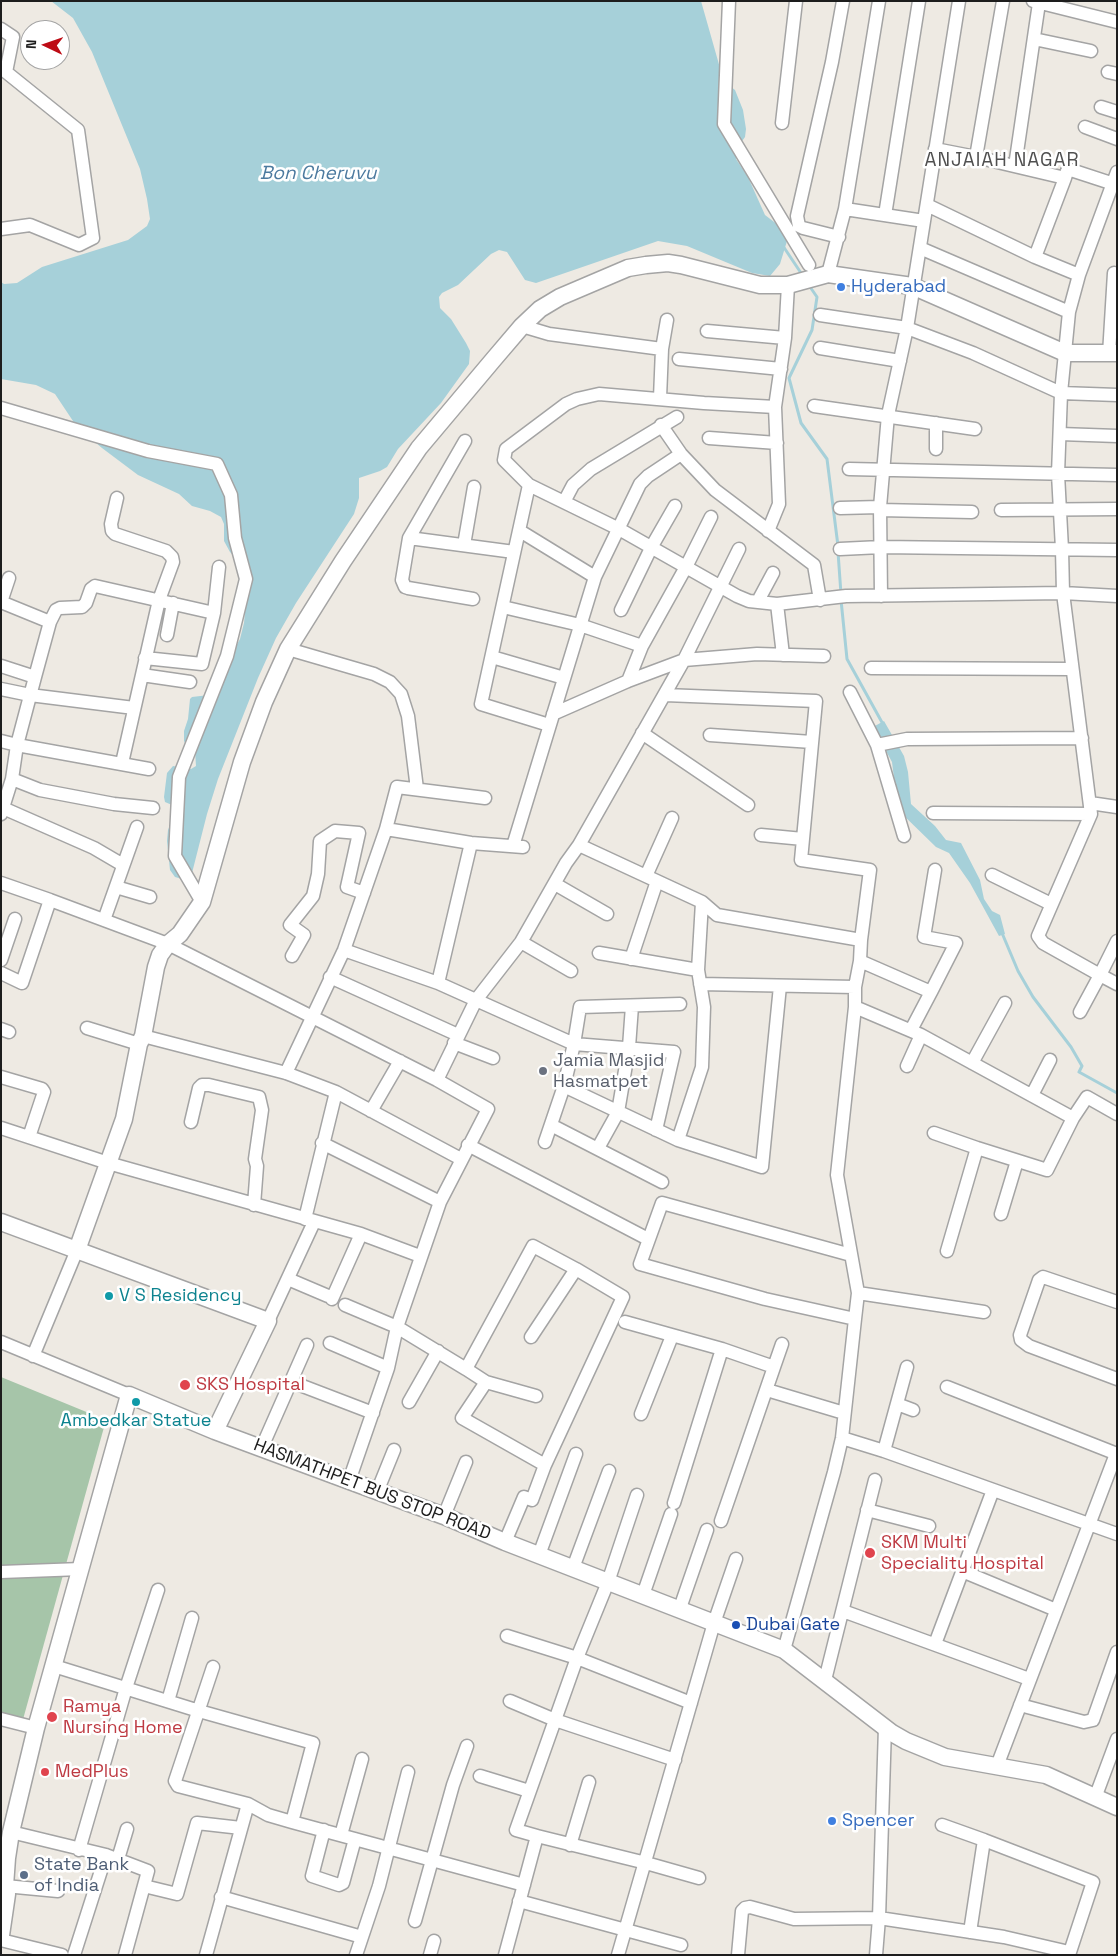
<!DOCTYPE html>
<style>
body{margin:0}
#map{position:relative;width:1118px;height:1956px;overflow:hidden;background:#eeeae3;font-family:"Space Grotesk",sans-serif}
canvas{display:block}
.frame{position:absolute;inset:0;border:2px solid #1d1d1d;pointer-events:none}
.north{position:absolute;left:20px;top:20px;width:50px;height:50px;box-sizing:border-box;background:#fff;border:1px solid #a5a5a5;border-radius:50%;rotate:273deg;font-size:14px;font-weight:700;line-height:20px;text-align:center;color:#1d1d1d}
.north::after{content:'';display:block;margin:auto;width:18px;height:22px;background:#be0c15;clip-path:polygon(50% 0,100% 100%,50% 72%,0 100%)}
</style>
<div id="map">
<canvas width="1118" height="1956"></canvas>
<div class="frame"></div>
<div class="north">N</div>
</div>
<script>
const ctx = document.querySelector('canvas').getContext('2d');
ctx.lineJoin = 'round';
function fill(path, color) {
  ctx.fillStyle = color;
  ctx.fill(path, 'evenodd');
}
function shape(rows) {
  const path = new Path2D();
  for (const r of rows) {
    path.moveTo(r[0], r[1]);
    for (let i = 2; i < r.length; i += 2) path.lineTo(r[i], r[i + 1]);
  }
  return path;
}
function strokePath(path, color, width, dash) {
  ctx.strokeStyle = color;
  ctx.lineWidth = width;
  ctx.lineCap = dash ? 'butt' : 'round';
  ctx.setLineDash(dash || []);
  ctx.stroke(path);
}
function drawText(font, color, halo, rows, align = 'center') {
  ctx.font = font + ' "Space Grotesk",sans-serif';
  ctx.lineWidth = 5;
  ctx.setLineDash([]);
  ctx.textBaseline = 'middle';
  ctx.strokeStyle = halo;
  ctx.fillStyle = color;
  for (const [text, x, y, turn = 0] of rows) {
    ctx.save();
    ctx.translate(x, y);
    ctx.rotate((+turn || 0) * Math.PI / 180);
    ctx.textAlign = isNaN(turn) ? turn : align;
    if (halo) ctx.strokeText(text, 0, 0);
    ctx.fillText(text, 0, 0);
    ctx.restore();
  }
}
fill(shape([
 [1,1377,106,1420,22,1723,1,1715]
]), '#a6c5a9');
fill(shape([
 [51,1,701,1,722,75,726,83,735,90,743,110,746,129,745,137,737,148,736,159,748,177,765,215,782,228,787,241,780,264,770,276,752,273,687,246,658,241,536,283,525,280,507,252,499,250,491,254,458,285,442,293,439,297,440,308,451,319,466,343,470,351,469,364,441,403,398,449,387,467,380,471,359,478,359,498,354,514,296,603,276,638,258,678,218,779,207,814,192,873,182,879,175,877,170,870,167,841,168,830,173,818,172,805,165,802,164,797,167,773,173,766,191,769,196,766,195,751,185,743,184,741,184,731,188,719,190,699,192,697,209,695,240,639,244,623,246,602,244,567,230,552,224,541,224,524,221,517,210,511,192,506,179,494,138,475,102,448,77,427,55,394,36,385,1,379,1,282,4,284,17,283,42,267,128,240,147,226,150,219,147,199,140,169,92,52,73,18],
 [884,721,904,756,908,772,911,804,935,826,946,840,961,843,980,880,984,899,992,911,1000,915,1005,934,999,936,970,883,949,853,936,847,898,810,892,762,873,727]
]), '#a6d0d9');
strokePath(shape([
 [783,246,803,276],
 [808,284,817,297,812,330,789,378,801,423,827,459,838,546],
 [838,552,841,594],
 [841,600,847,659,884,726],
 [1002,933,1018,971,1033,997,1071,1047,1082,1066,1079,1072,1117,1093]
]), '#a6d0d9', 3);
const minor = shape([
 [729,1,724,124,809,265],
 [1033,1,1117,22],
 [1,29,13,37,6,72,78,130,93,238,79,245,30,225,1,229],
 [1034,39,1091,51],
 [1108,72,1117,74],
 [1101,107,1117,112],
 [782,123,796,1],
 [1085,127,1117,139],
 [935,149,976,157,1065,178,1067,171,1071,170,1117,185],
 [976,157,1003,1],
 [1015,166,1039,3],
 [1117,172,1079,275,1069,312,1061,393,1058,474,1062,549,1063,593,1091,814,1038,936,1043,943,1100,975,1117,941],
 [927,205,1035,257,1079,275],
 [845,209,924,221],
 [885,215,919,1],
 [839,237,803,228,799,226,797,216,832,62,843,1],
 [920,248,1069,312],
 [1035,257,1065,178],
 [828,274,845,209,879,1],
 [820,315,907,328,973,353,1061,393,1117,395],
 [522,326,549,334,662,349],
 [707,331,785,338],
 [820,348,900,361],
 [1109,354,1114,273,1117,274],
 [679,359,781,369],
 [660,398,662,349,667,320],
 [814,406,975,429],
 [1,408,148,451,217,464,231,495,235,538,246,579,227,656,179,777,175,856,202,902],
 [661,425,681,454,715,490,814,565,820,600],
 [1060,434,1117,436],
 [709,438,777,443],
 [465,441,409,538,402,580,405,587,408,588,473,599],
 [936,449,936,423],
 [849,469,1117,475],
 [529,485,619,529,737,596,749,601,777,604,846,596,1063,593,1117,596],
 [117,498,111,524,112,531,115,534,166,551,172,557,173,562,159,600,122,763],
 [564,502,573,485,591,469,677,417],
 [880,507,881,596],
 [840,508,880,507,888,415,907,328,959,1],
 [880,510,972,512],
 [1001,510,1117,509],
 [520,531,595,577],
 [768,531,779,504,775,407,785,338,788,285],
 [409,538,514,552],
 [464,545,474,487],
 [840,549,881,547,1117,550],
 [9,578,1,602,50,622],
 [758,601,773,573],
 [777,604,783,655],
 [503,607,580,625,642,646],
 [621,610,652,546,675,506],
 [214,613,219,567],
 [167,635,173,603],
 [288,649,374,674,390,682,401,694,408,716,417,789],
 [492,657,564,678],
 [1,666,35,677],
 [871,668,1071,669],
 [142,675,190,682],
 [628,681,642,646,686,567,711,517],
 [1,689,30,695,134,708],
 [850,692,877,745,904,836],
 [665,695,816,701,801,860,870,870,861,940,860,961,855,987,855,1007,837,1175,858,1293,855,1319,842,1438,834,1472,784,1650],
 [553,714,628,681,684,660,757,654,824,656],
 [549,725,481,704,529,485,504,460,506,449,566,404,577,399,599,394,704,403,775,407],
 [642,733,748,805],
 [710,735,812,742],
 [1,741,17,745,149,769],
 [877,745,907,739,1082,738],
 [12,779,40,790,114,804,153,808],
 [1090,803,1117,807],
 [3,808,94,848,123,865],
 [933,813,1091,814],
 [1,814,12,779,17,745,35,677,50,622,56,610,60,608,82,607,86,603,91,589,95,586,214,613,202,664,145,658],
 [386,829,471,843,523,847],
 [761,835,803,839],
 [579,845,702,902,717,915,861,940],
 [513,846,595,577,640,484,648,476,681,454],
 [992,875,1051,904],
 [646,876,672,818],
 [1,883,50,900,168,944,437,1080,488,1109,440,1202,397,1327,388,1368,349,1481],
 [555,884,607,914],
 [116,887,150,897],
 [104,920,137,827],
 [521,942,571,971],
 [344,950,438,983,574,1044,674,1052,656,1130],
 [599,953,698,970],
 [292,956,304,935,290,925,313,896,318,874,320,841,335,831,359,833,347,887,364,893],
 [631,959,657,881],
 [1,960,15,919],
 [860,961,931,992,956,943,924,937,935,870],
 [1,973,22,983,50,900],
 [330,977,458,1035],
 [438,983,471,843],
 [700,984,855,987],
 [855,1007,921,1035,1073,1118],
 [1080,1012,1100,975,1117,984],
 [87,1028,139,1044],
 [1,1029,9,1032],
 [911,1030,931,992],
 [143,1036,286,1073,336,1092,461,1159],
 [454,1043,493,1058],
 [972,1063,1005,1003],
 [907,1066,921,1035],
 [286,1073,344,950,386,829,397,787,485,798],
 [1,1077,42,1089,44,1092,29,1137],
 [437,1080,476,1000,521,942,566,863,579,845,684,660,739,549],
 [564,1086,678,1140,762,1167,780,986],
 [1032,1095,1050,1060],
 [371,1111,400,1061],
 [191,1122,199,1088,202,1085,209,1085,259,1097,262,1110,255,1159,257,1166,254,1205],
 [551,1125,662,1182],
 [1,1128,108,1163,361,1234,420,1256],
 [934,1133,977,1148,1047,1170,1073,1118,1087,1097,1117,1114],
 [678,1140,702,1067,704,1007,698,970,702,902],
 [545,1142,564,1086,574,1044,580,1007,680,1004],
 [322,1143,440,1202],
 [468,1145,648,1239],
 [598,1148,618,1112,629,1047,632,1006],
 [1001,1214,1017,1161],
 [305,1219,336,1092],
 [947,1251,977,1148],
 [851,1255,662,1203,640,1264,765,1299,855,1319],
 [288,1279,328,1296],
 [858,1293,984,1312],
 [332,1299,361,1234],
 [1117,1302,1043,1277,1039,1280,1020,1335,1021,1340,1029,1346,1117,1379],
 [345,1305,397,1327,466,1369,533,1246,576,1269],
 [268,1321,314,1222],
 [625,1322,722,1349,774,1367,721,1521],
 [1,1342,129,1395],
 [330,1343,388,1368],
 [33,1356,77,1250],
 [774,1367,782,1344],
 [466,1369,486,1382,462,1418,545,1465],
 [292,1382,373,1413],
 [486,1382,536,1396],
 [947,1387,1117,1454],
 [767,1390,844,1413],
 [409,1402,438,1351],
 [897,1404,913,1410],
 [641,1414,672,1336],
 [842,1438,884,1451,1117,1534],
 [262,1447,307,1345],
 [884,1451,907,1367],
 [377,1492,394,1450],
 [674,1503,722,1349],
 [867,1510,929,1526],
 [444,1516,466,1462],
 [505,1542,524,1497,532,1500,545,1465,623,1297,576,1269,531,1337],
 [539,1555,576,1454],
 [573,1568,609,1471],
 [962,1571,1056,1610],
 [1,1572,81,1569],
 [643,1595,671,1514],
 [680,1608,707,1530],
 [843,1611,1029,1679],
 [507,1636,577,1658,691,1703],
 [935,1644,993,1490],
 [54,1666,199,1711,313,1743,292,1822],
 [213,1667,175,1781,178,1786,248,1804,268,1815,292,1822,524,1885],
 [825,1680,875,1480],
 [168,1701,192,1618],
 [510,1701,555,1720,675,1760],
 [1020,1705,1084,1722,1093,1720,1117,1652],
 [1,1719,36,1728],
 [997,1766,1116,1454],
 [480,1776,529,1791],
 [1095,1798,1117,1739],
 [942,1825,984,1840],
 [324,1830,312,1876,339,1885,343,1883,355,1839],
 [11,1832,106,1855,148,1871,125,1955],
 [341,1835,362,1759],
 [537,1836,646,1863,699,1878],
 [570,1845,589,1782],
 [79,1850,126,1688,158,1590],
 [118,1859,127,1829],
 [5,1886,58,1891],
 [144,1886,177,1894,197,1823,241,1828],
 [221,1897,362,1937],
 [519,1901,681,1945],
 [415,1921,453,1785,467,1746],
 [970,1932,984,1840,1093,1882,1069,1955],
 [1,1940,62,1955],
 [74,1955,106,1855],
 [206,1955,248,1804],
 [356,1955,379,1886,408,1772],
 [430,1955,434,1941],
 [505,1955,537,1836,516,1830,577,1658,608,1582,637,1495],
 [618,1955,714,1623,736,1559],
 [738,1955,742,1911,745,1908,750,1907,794,1919,879,1918,1004,1937,1069,1952],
 [876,1955,879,1918,885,1727]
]);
const tertiary = shape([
 [1,1222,268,1321,215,1431],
 [77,1250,124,1119,139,1044,143,1036,156,967,160,955,168,944,180,934,202,902,242,762,264,702,288,649,343,561,419,448,493,360,522,326,540,309,560,297,628,268,646,265,668,263,681,265,760,285,788,285,828,274,912,286,1065,353,1117,353],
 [1,1935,7,1894,5,1886,7,1858,11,1832,36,1728,129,1395,215,1431,444,1516,505,1542,784,1650,892,1733,906,1741,945,1757,1046,1775,1117,1807]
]);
strokePath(minor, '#a4a4a4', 15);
strokePath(tertiary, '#a4a4a4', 19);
strokePath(minor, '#fff', 12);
strokePath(tertiary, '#fff', 16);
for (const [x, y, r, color] of [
 [841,287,5,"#3f7fe0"],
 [543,1071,5,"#6b7280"],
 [109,1296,5,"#0f9aa8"],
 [185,1385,6,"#e0444e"],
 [136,1402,5,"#0f9aa8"],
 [870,1553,6,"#e0444e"],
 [736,1625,5,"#1a4fb4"],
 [52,1717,6,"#e0444e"],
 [45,1772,5,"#e0444e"],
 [832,1821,5,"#3f7fe0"],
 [24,1875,5,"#5c6f8a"]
]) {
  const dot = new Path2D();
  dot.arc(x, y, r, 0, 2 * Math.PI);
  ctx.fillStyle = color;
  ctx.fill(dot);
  strokePath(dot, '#fff', 2);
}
drawText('18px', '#366cbe', '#fff', [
 ["Hyderabad",851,287],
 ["Spencer",842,1821]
], 'left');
drawText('18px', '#5b616d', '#fff', [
 ["Jamia Masjid",553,1061],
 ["Hasmatpet",553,1082]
], 'left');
drawText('18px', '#0d838f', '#fff', [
 ["V S Residency",119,1296],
 ["Ambedkar Statue",136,1421,"center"]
], 'left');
drawText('18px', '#be3a42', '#fff', [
 ["SKS Hospital",196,1385],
 ["SKM Multi",881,1543],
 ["Speciality Hospital",881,1564],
 ["Ramya",63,1707],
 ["Nursing Home",63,1728],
 ["MedPlus",55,1772]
], 'left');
drawText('18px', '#1d1d1d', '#fff', [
 ["HASMATHPET BUS STOP ROAD",372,1490,21]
]);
drawText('18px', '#164399', '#fff', [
 ["Dubai Gate",746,1625]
], 'left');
drawText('18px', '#4e5e75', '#fff', [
 ["State Bank",34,1865],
 ["of India",34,1886]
], 'left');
ctx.letterSpacing = '1px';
drawText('19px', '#505050', '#fff', [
 ["ANJAIAH NAGAR",1002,161]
]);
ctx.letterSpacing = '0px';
drawText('italic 19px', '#4c7a9f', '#fff', [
 ["Bon Cheruvu",318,174]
]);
</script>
